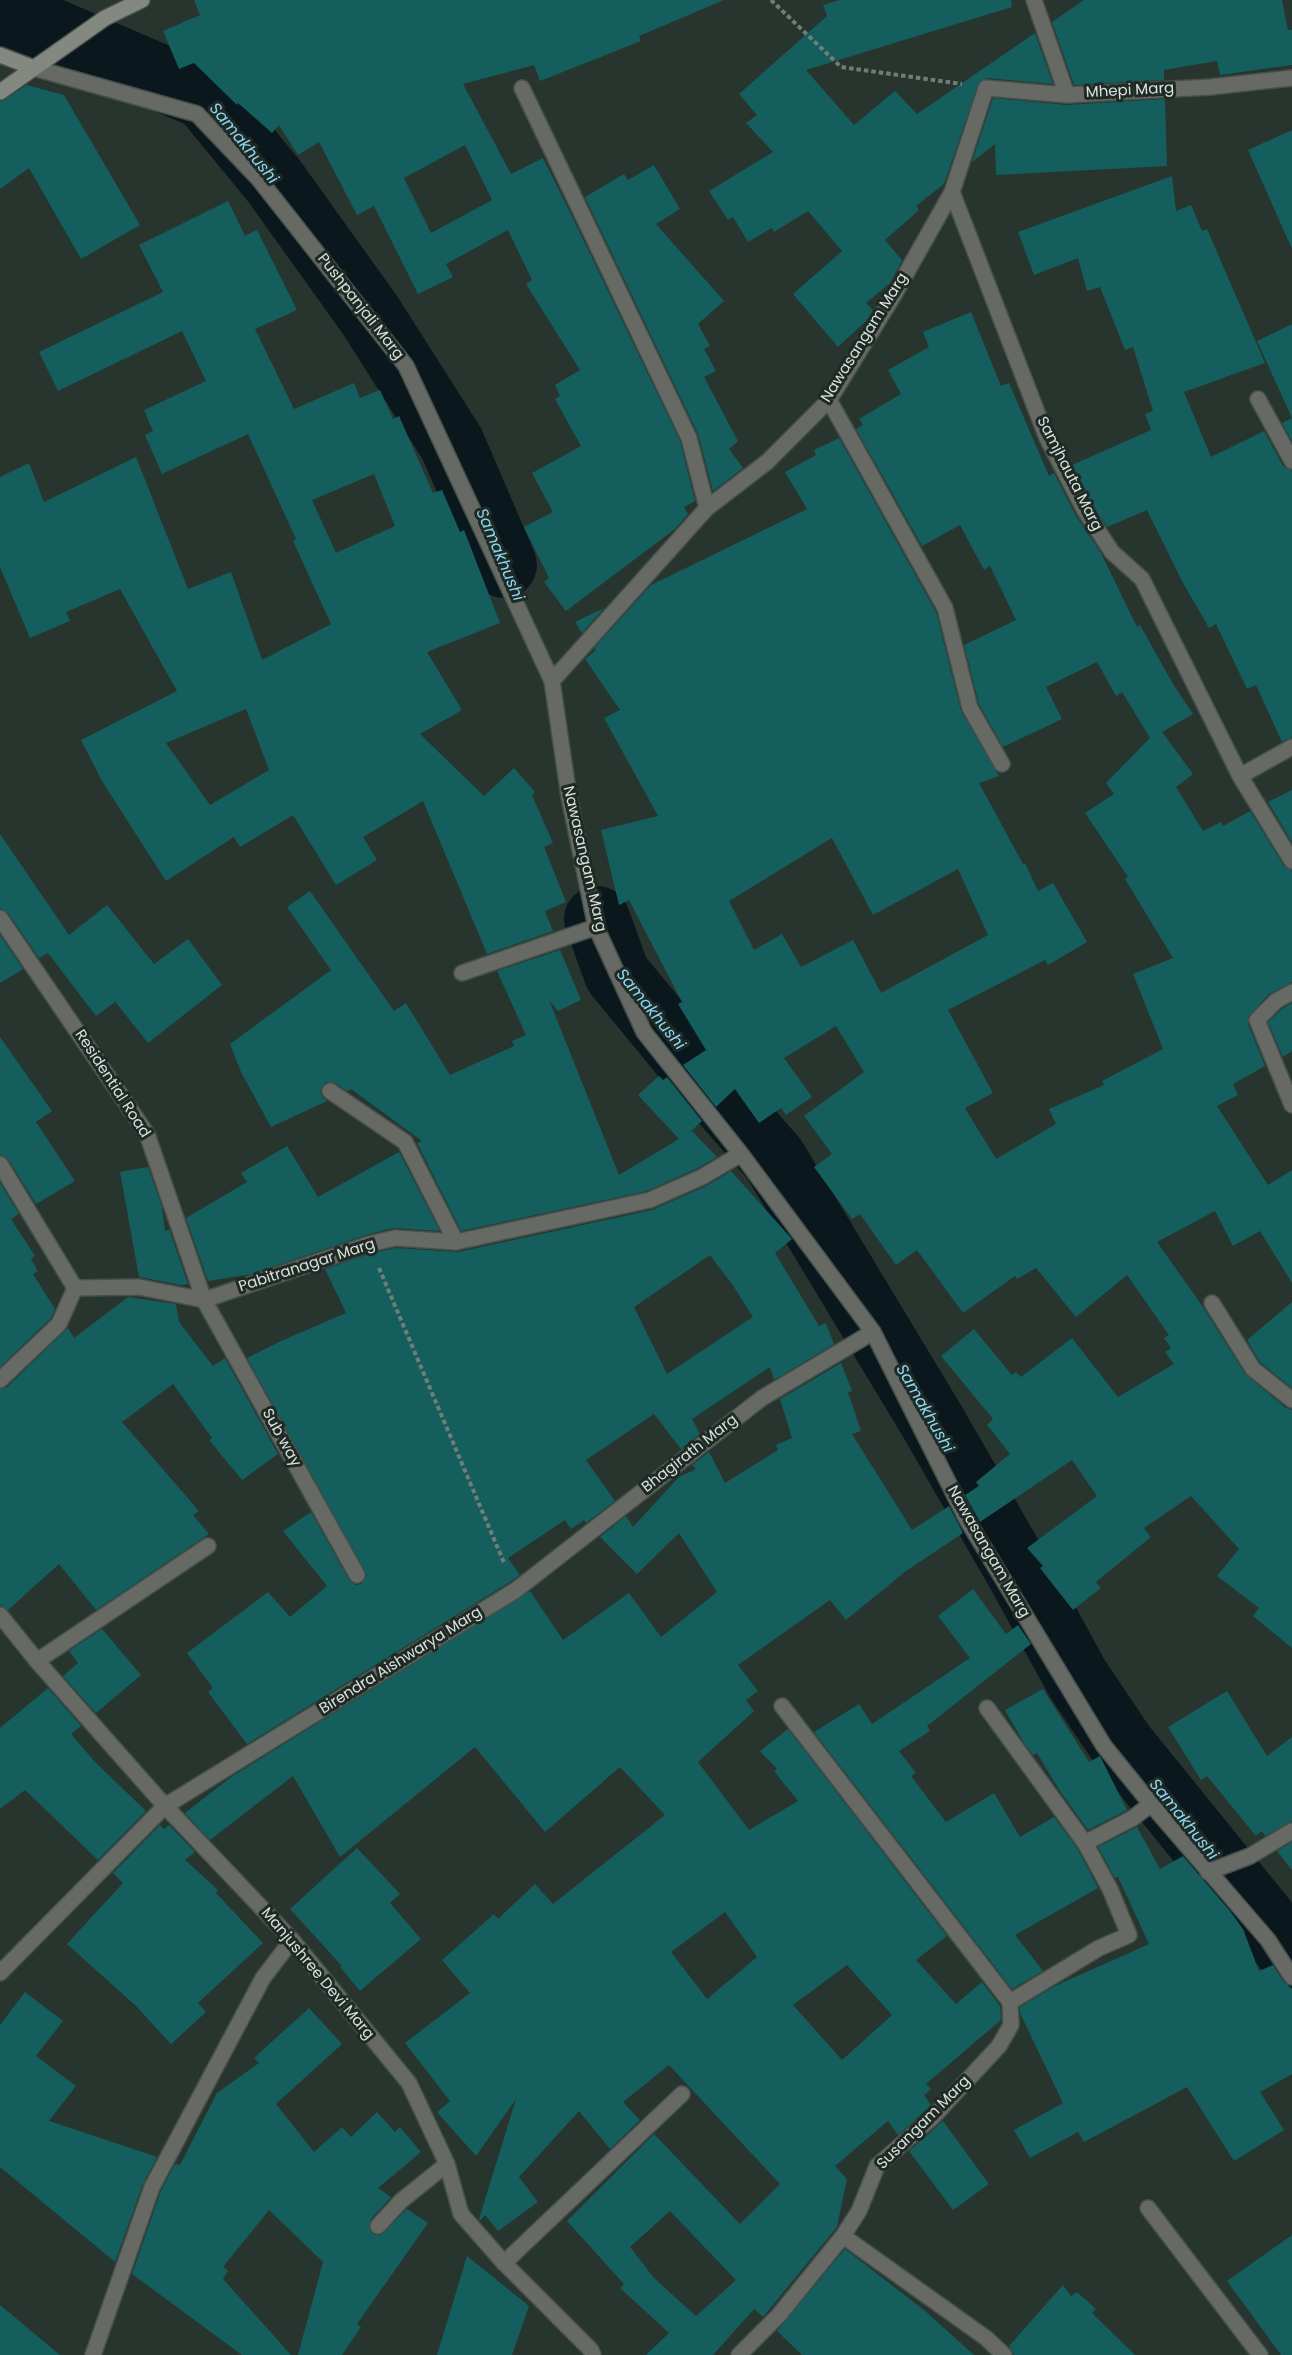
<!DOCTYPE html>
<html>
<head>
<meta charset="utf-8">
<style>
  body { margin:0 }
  canvas { display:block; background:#28342e }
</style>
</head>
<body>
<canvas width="1292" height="2355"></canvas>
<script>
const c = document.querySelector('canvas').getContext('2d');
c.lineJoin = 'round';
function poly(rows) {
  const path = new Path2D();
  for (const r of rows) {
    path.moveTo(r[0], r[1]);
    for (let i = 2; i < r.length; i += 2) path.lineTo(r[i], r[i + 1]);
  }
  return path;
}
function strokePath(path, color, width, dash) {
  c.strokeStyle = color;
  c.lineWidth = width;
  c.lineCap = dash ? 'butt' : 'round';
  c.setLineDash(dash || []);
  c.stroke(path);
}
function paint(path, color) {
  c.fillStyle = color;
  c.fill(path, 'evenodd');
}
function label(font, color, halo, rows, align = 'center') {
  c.font = font + ' Poppins,sans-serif';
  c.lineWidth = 6;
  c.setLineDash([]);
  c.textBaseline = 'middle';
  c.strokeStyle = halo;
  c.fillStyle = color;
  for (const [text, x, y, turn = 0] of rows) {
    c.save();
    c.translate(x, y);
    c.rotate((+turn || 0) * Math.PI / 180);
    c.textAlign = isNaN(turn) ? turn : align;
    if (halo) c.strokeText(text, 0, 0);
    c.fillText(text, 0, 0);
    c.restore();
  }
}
const river = poly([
  [0,17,31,22,205,97,274,181,370,315,452,444,504,565],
  [597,919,617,974,691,1064,774,1159,932,1421,1020,1574,1077,1678,1122,1745,1292,1955]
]);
const building = poly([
  [194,0,724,0,639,36,641,41,540,81,534,65,463,84,511,174,543,158,568,208,680,441,695,501,684,507,688,514,675,529,566,611,544,582,549,578,524,527,553,512,532,473,581,446,555,399,560,396,555,385,580,370,526,284,532,280,508,230,446,264,453,277,418,294,374,206,357,215,319,142,298,155,279,125,272,133,238,103,237,105,194,63,179,69,163,31,200,15],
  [465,145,492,200,431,233,404,178],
  [840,0,1011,0,1012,7,806,70,854,125,895,91,917,114,1035,33,1053,84,987,78,979,82,944,184,916,206,919,210,885,240,902,260,890,283,866,303,873,310,867,320,838,347,793,294,842,251,808,211,774,232,772,228,748,242,733,217,728,220,709,191,773,152,746,123,757,115,739,94,827,16,823,5],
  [1084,0,1282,0,1288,30,1292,30,1292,65,1220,75,1217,61,1164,70,1164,80,1074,85,1052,22],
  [27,85,64,95,140,225,81,259,29,168,0,189,0,102],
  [993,98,1067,105,1165,99,1167,166,996,175,995,144,972,162],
  [1292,130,1292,249,1248,150],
  [654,165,680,209,656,224,724,301,698,324,710,346,704,349,716,371,704,377,738,441,729,449,743,468,713,491,698,434,585,197,624,174,628,180],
  [1172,176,1176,211,1191,205,1202,231,1207,229,1265,363,1184,392,1211,457,1264,431,1283,466,1292,471,1292,737,1282,742,1256,685,1247,689,1216,624,1209,628,1182,581,1147,510,1107,527,1093,506,1072,465,1151,430,1145,414,1153,411,1133,347,1125,350,1100,287,1087,291,1078,258,1034,275,1018,232],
  [228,201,245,236,257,230,297,310,255,329,294,409,354,383,360,398,380,390,393,419,399,416,433,493,442,490,460,532,464,530,500,623,427,652,462,710,420,734,484,796,514,768,535,792,532,795,553,843,544,847,566,902,545,911,553,931,487,954,423,801,363,837,377,860,336,885,293,815,240,847,234,837,166,881,102,781,81,740,177,691,120,589,66,612,70,621,30,638,0,567,0,477,29,463,44,502,136,457,188,589,231,572,262,660,331,624,293,541,296,539,248,434,162,474,145,435,153,431,144,410,206,381,182,331,58,391,39,352,163,292,139,245],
  [374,474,395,526,336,553,312,500],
  [246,709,269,770,210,805,166,743],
  [971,312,1001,386,1009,383,1049,476,1054,473,1076,516,1101,553,1137,627,1140,625,1173,684,1193,714,1162,732,1193,774,1176,787,1203,831,1221,822,1223,826,1250,811,1284,866,1292,871,1292,982,1269,994,1248,1017,1248,1024,1265,1066,1233,1084,1238,1095,1217,1106,1268,1185,1292,1170,1292,1283,1260,1231,1233,1246,1215,1211,1157,1242,1203,1307,1245,1374,1286,1408,1292,1410,1292,1648,1253,1616,1259,1608,1217,1576,1239,1549,1191,1496,1144,1528,1151,1537,1096,1582,1101,1588,1073,1610,1040,1568,1043,1566,1027,1548,1097,1496,1072,1460,980,1522,965,1495,979,1486,976,1482,1010,1454,987,1425,993,1419,941,1356,974,1329,1012,1375,1016,1372,1021,1377,1072,1338,1118,1397,1174,1364,1165,1352,1171,1348,1164,1338,1169,1335,1127,1275,1076,1317,1036,1268,1017,1279,1015,1276,963,1313,917,1250,896,1265,860,1214,852,1219,814,1167,832,1154,804,1116,864,1072,836,1026,784,1058,812,1097,786,1115,781,1108,759,1123,735,1089,716,1107,683,1065,706,1050,678,1004,682,1002,629,900,619,905,601,830,658,816,604,718,620,710,585,659,596,650,594,648,651,585,807,509,785,472,816,455,814,450,839,438,936,612,961,711,999,776,979,783,1023,864,1025,863,1038,891,1053,883,1087,942,1048,965,1045,960,948,1010,993,1093,965,1108,996,1159,1056,1124,1049,1109,1104,1085,1102,1081,1163,1049,1133,974,1173,958,1125,879,1128,877,1085,813,1114,794,1106,783,1150,738,1122,692,1116,696,1097,662,1046,687,1062,719,1003,747,979,704,964,645,1016,620,990,566,984,570,960,525,922,546,856,429,863,425,859,419,901,394,888,370,929,347,923,332],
  [832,838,873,915,958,869,988,935,881,993,853,940,801,967,782,934,754,950,729,901],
  [1292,324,1292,441,1282,423,1292,418,1257,341],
  [604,608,582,633,575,622],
  [1292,790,1292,842,1268,802],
  [0,834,69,935,107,905,154,964,188,939,222,985,148,1043,113,999,115,1002,96,1016,48,953,39,958,8,913,0,908],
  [310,891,394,1011,406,1003,450,1075,514,1046,512,1041,526,1035,497,971,560,950,581,1000,558,1011,549,1000,619,1175,679,1139,638,1095,659,1076,663,1080,667,1077,702,1121,688,1134,692,1131,717,1157,698,1168,647,1191,461,1231,417,1143,422,1141,351,1089,347,1091,335,1083,326,1082,320,1091,322,1096,327,1101,271,1127,241,1072,230,1044,331,970,287,907],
  [0,935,23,969,0,983],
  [1292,1003,1292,1051,1283,1057,1268,1022,1282,1009],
  [0,1037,52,1111,36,1122,75,1181,36,1204,8,1159,0,1154],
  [287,1146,318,1197,399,1152,440,1231,393,1228,366,1235,252,1274,208,1281,186,1218,247,1182,241,1173],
  [148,1167,162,1207,165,1231,169,1229,188,1284,181,1285,139,1277,120,1172],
  [731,1171,792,1239,775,1253,819,1326,826,1323,834,1344,774,1380,770,1367,692,1419,700,1434,681,1449,654,1414,586,1460,615,1501,586,1523,584,1520,571,1529,565,1520,508,1558,520,1575,510,1582,247,1744,208,1692,213,1688,187,1653,268,1592,290,1617,327,1586,283,1531,311,1512,349,1580,356,1585,361,1584,367,1575,247,1358,281,1341,346,1313,325,1269,372,1253,396,1248,458,1252,652,1210,706,1186],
  [710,1255,734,1287,753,1317,667,1374,634,1307],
  [0,1183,19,1214,11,1219,35,1256,31,1259,38,1271,33,1274,55,1309,51,1318,0,1367],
  [128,1297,176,1304,179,1322,213,1366,225,1358,278,1454,242,1480,209,1440,212,1438,173,1384,122,1422,199,1511,193,1515,209,1534,96,1610,59,1564,8,1610,0,1605,0,1389,7,1387,68,1328,74,1338],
  [1292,1302,1292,1388,1260,1362,1247,1340],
  [841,1363,852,1391,848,1392,861,1431,852,1434,912,1530,949,1506,963,1533,906,1571,846,1620,830,1600,738,1665,758,1691,746,1700,754,1711,698,1762,749,1830,798,1801,774,1771,777,1769,760,1751,788,1729,947,1936,916,1960,956,2004,982,1982,1000,2006,1001,2020,926,2084,931,2089,924,2095,931,2105,927,2109,898,2135,888,2121,835,2166,847,2179,837,2227,763,2317,754,2309,713,2355,646,2355,669,2333,620,2288,624,2284,567,2221,654,2134,740,2224,780,2184,669,2065,623,2102,640,2120,610,2149,579,2111,519,2177,538,2202,498,2231,485,2215,480,2221,479,2219,516,2099,476,2156,437,2112,450,2101,405,2043,470,1993,442,1960,494,1914,498,1919,535,1884,553,1904,665,1815,620,1767,545,1832,475,1747,340,1857,293,1776,210,1840,185,1813,231,1777,530,1591,563,1640,629,1593,661,1637,717,1592,679,1533,637,1574,600,1537,626,1516,633,1527,679,1477,696,1469,692,1465,709,1452,725,1483,778,1450,776,1445,792,1438,780,1399],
  [725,1912,757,1957,707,1999,671,1952],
  [847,1965,892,2015,842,2060,793,2005],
  [670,2211,736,2280,696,2316,654,2278,630,2247],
  [973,1589,1006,1634,1018,1625,1031,1644,927,1726,930,1731,899,1751,916,1773,911,1776,946,1822,994,1793,1020,1837,1054,1817,1077,1848,1098,1888,1015,1935,1043,1971,1012,1989,814,1732,859,1704,872,1724,970,1658,938,1616],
  [102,1629,141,1675,96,1713,63,1676,78,1663,69,1651],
  [48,1688,81,1726,71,1734,95,1762,146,1811,98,1860,25,1790,0,1809,0,1728],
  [1043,1689,1089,1762,1100,1756,1127,1810,1088,1830,1060,1791,1037,1753,1033,1755,1024,1743,1005,1710],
  [1227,1691,1267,1756,1292,1737,1292,1821,1265,1836,1262,1831,1256,1836,1207,1776,1201,1780,1168,1727],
  [160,1825,164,1829,169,1825,195,1852,185,1860,218,1890,216,1893,263,1943,198,2003,206,2012,171,2044,136,2006,67,1944,123,1883,113,1873],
  [1137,1827,1160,1869,1183,1856,1230,1911,1243,1929,1259,1971,1273,1965,1284,1982,1292,1989,1292,2074,1260,2092,1284,2130,1234,2161,1187,2087,1084,2142,1078,2132,1030,2158,1014,2130,1063,2103,1020,2013,1020,2007,1055,1986,1149,1944,1118,1877,1115,1878,1098,1847],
  [1292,1842,1292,1870,1277,1851],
  [357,1848,400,1894,390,1903,421,1939,360,1991,340,1967,342,1966,290,1909],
  [25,1992,63,2021,36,2056,76,2086,49,2121,157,2157,143,2184,115,2262,0,2167,0,2025],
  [309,2008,342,2044,276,2104,314,2152,342,2127,351,2137,377,2112,395,2132,400,2127,421,2152,378,2188,391,2197,371,2219,369,2228,375,2235,381,2235,407,2209,428,2223,357,2324,361,2327,342,2355,298,2355,323,2262,269,2210,223,2267,228,2271,223,2279,291,2355,242,2355,132,2274,161,2191,175,2164,180,2165,217,2093,259,2063,254,2058],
  [943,2121,989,2184,953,2210,909,2151],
  [1292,2235,1292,2355,1281,2355,1227,2281],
  [845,2249,924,2310,974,2355,802,2355,777,2331],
  [467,2256,529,2306,512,2355,437,2355],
  [1063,2285,1071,2296,1077,2292,1096,2309,1092,2313,1135,2355,1014,2355,1009,2346],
  [0,2305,60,2355,0,2355]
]);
const path = poly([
  [771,0,841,67,962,84],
  [379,1268,505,1565]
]);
const lane = poly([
  [504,2263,682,2094]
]);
const street = poly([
  [1034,0,1067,95],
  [34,68,197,114,258,178,406,366,552,681,569,797,596,927,644,1032,741,1154,873,1332,966,1518,1104,1746,1151,1804,1268,1940,1292,1977],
  [522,88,689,438,707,508],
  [952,192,1047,438,1085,511,1112,552,1142,579,1240,776,1292,861],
  [1258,399,1292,461],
  [829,400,945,608,970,708,1002,764],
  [552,681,707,508,767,462,829,400,894,295,952,192,986,88,1067,95,1210,87,1292,78],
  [1240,776,1292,747],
  [0,918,147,1134,204,1300,357,1575],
  [462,973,596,927],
  [1292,992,1276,1001,1257,1020,1292,1105],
  [330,1091,405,1142,456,1242],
  [0,1164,75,1288],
  [75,1288,139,1287,204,1300,369,1244,395,1238,456,1242,650,1200,702,1177,741,1154],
  [1212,1303,1253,1369,1292,1400],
  [0,1380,59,1324,75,1288],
  [0,1615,37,1661,165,1806,292,1940,409,2083,447,2164,461,2214,504,2263,591,2350,593,2355],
  [37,1661,208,1546],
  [782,1706,1010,2002],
  [987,1708,1085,1843],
  [1208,1872,1250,1856,1292,1831],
  [0,1973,165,1806,516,1590,762,1398,873,1332],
  [1148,2208,1260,2355],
  [378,2226,401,2201,447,2164],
  [843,2236,986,2338,1004,2355],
  [93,2355,152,2187,263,1978,292,1940],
  [739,2355,779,2315,843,2236,859,2211,877,2166,934,2116,999,2046,1011,2025,1010,2002,1099,1948,1129,1935,1110,1889,1085,1843,1133,1818,1151,1804]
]);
const secondary = poly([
  [0,55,34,68],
  [0,92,105,18,142,0]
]);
const streetNames = [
  ["Mhepi Marg",1130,91,-3],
  ["Pushpanjali Marg",360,307,52],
  ["Nawasangam Marg",865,338,-58],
  ["Samjhauta Marg",1069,474,63],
  ["Nawasangam Marg",584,859,77],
  ["Residential Road",112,1084,57],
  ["Pabitranagar Marg",307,1266,-18],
  ["Sub way",281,1438,61],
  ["Bhagirath Marg",690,1454,-38],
  ["Nawasangam Marg",988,1552,60],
  ["Birendra Aishwarya Marg",401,1661,-32],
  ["Manjushree Devi Marg",317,1974,50],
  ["Susangam Marg",924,2123,-45]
];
const waterNames = [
  ["Samakhushi",243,144,51],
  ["Samakhushi",499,555,67],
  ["Samakhushi",650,1010,51],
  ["Samakhushi",924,1409,60],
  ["Samakhushi",1183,1820,51]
];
strokePath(river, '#0a181e', 66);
paint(building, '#145e5d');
strokePath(lane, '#44504a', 18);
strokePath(street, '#44504a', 18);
strokePath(secondary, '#44504a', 18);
strokePath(path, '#737d78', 4, [4.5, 3]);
strokePath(lane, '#666964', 15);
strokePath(street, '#666964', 15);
strokePath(secondary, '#838881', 15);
label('15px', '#d9e0dd', '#1f2a24', streetNames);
label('italic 16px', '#8ad8f5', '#1f2a24', waterNames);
</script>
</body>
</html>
